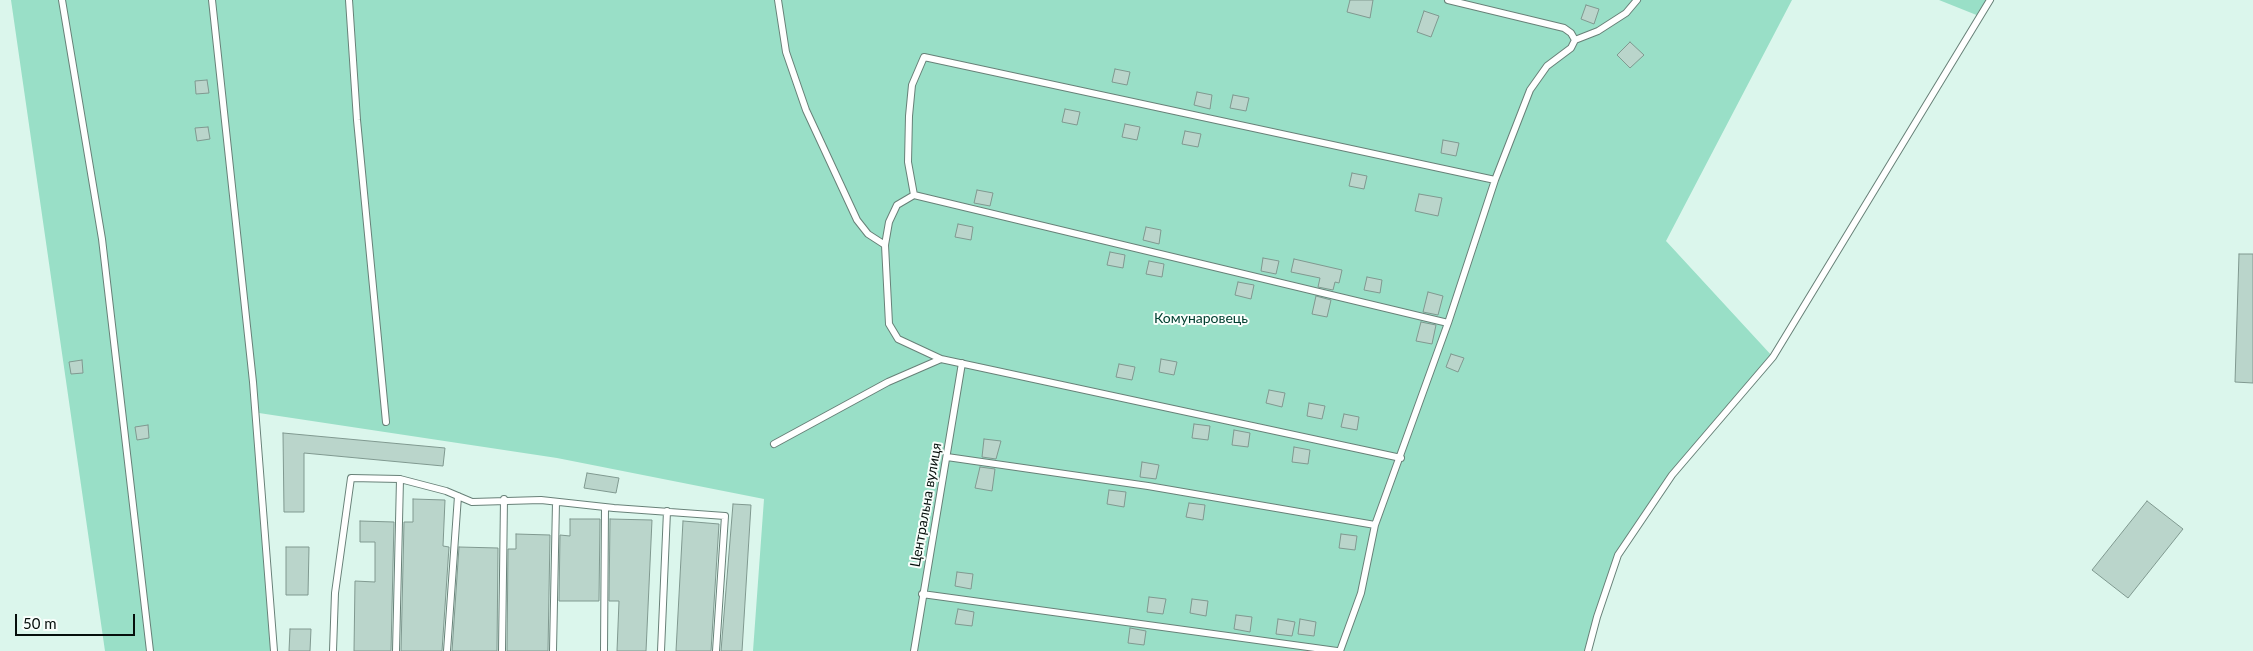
<!DOCTYPE html>
<html>
<head>
<meta charset="utf-8">
<style>
  body { margin:0 }
  #map { position:relative; width:2253px; height:651px; overflow:hidden; background:#dbf6ec; font-family:Lato,sans-serif }
  canvas { display:block }
  .scale { position:absolute; left:15px; top:614px; width:120px; height:22px; box-sizing:border-box; border:2px solid #060f0c; border-top:0; padding-left:6px; font-size:15px; line-height:18px; white-space:nowrap; color:#060f0c; -webkit-text-stroke:4px #f8fefb; paint-order:stroke }
</style>
</head>
<body>
<div id="map">
<canvas width="2253" height="651"></canvas>
<div class="scale">50 m</div>
</div>
<script>
const c = document.querySelector('canvas').getContext('2d');
c.lineJoin = 'round';
function paint(path, color) {
  c.fillStyle = color;
  c.fill(path, 'evenodd');
}
function poly(rows) {
  const path = new Path2D();
  for (const r of rows) {
    path.moveTo(r[0], r[1]);
    for (let i = 2; i < r.length; i += 2) path.lineTo(r[i], r[i + 1]);
  }
  return path;
}
function strokePath(path, color, width, dash) {
  c.strokeStyle = color;
  c.lineWidth = width;
  c.lineCap = dash ? 'butt' : 'round';
  c.setLineDash(dash || []);
  c.stroke(path);
}
function label(font, color, halo, rows, align = 'center') {
  c.font = font + ' Lato,sans-serif';
  c.lineWidth = 4;
  c.setLineDash([]);
  c.textBaseline = 'middle';
  c.strokeStyle = halo;
  c.fillStyle = color;
  for (const [text, x, y, turn = 0] of rows) {
    c.save();
    c.translate(x, y);
    c.rotate((+turn || 0) * Math.PI / 180);
    c.textAlign = isNaN(turn) ? turn : align;
    if (halo) c.strokeText(text, 0, 0);
    c.fillText(text, 0, 0);
    c.restore();
  }
}
const green = poly([
  [11,0,1792,0,1666,241,1773,357,1672,475,1618,555,1588,651,753,651,764,499,557,458,259,413,274,651,105,651],
  [1939,0,1990,0,1979,16]
]);
const building = poly([
  [1350,0,1373,0,1370,18,1347,12,1350,0],
  [1586,5,1599,9,1594,24,1581,19,1586,5],
  [1424,11,1439,16,1431,37,1417,32,1424,11],
  [1630,42,1644,55,1630,68,1617,55,1630,42],
  [1115,69,1130,72,1127,85,1112,82,1115,69],
  [207,80,209,93,196,94,195,81,207,80],
  [1197,92,1212,95,1210,109,1194,105,1197,92],
  [1233,95,1249,98,1246,111,1230,108,1233,95],
  [1065,109,1080,112,1077,125,1062,122,1065,109],
  [1125,124,1140,127,1137,140,1122,137,1125,124],
  [208,127,210,139,197,141,195,128,208,127],
  [1185,131,1201,134,1198,147,1182,144,1185,131],
  [1443,140,1459,143,1456,156,1441,153,1443,140],
  [1352,173,1367,176,1364,189,1349,186,1352,173],
  [977,190,993,193,990,206,974,203,977,190],
  [1419,194,1442,198,1438,216,1415,211,1419,194],
  [958,224,973,227,971,240,955,237,958,224],
  [1146,227,1161,230,1159,244,1143,240,1146,227],
  [1110,252,1125,255,1123,268,1107,265,1110,252],
  [2239,254,2253,254,2253,383,2235,382,2239,254],
  [1263,258,1279,261,1276,274,1261,271,1263,258],
  [1294,259,1342,270,1339,283,1335,282,1333,290,1318,287,1320,278,1291,272,1294,259],
  [1149,261,1164,264,1162,277,1146,274,1149,261],
  [1367,277,1382,280,1380,293,1364,290,1367,277],
  [1238,282,1254,285,1251,299,1235,295,1238,282],
  [1428,292,1443,296,1438,315,1423,312,1428,292],
  [1316,296,1331,300,1327,317,1312,314,1316,296],
  [1421,322,1436,325,1432,344,1416,341,1421,322],
  [1451,354,1464,358,1458,372,1446,367,1451,354],
  [1161,359,1177,362,1174,375,1159,372,1161,359],
  [82,360,83,373,71,374,69,362,82,360],
  [1119,364,1135,367,1132,380,1116,377,1119,364],
  [1269,390,1285,393,1282,407,1266,403,1269,390],
  [1309,403,1325,406,1322,419,1307,416,1309,403],
  [1344,414,1359,417,1357,430,1341,427,1344,414],
  [1194,424,1210,426,1208,440,1192,438,1194,424],
  [148,425,149,438,137,440,135,427,148,425],
  [1234,430,1250,433,1248,447,1232,445,1234,430],
  [283,433,445,448,443,466,304,453,304,512,284,512,283,433],
  [984,439,1001,441,996,459,982,457,984,439],
  [1294,447,1310,450,1308,464,1292,462,1294,447],
  [1142,462,1159,465,1156,479,1140,477,1142,462],
  [980,467,995,469,992,491,975,488,980,467],
  [587,473,619,478,616,493,584,488,587,473],
  [1109,490,1126,492,1124,507,1107,504,1109,490],
  [413,499,445,500,443,546,449,547,442,651,401,651,404,522,413,522,413,499],
  [2147,501,2183,529,2128,598,2092,570,2147,501],
  [1189,503,1205,505,1203,520,1186,517,1189,503],
  [733,504,751,505,742,651,721,651,733,504],
  [570,519,600,519,599,601,559,601,560,535,570,536,570,519],
  [610,519,652,520,646,651,617,651,619,601,609,601,610,519],
  [360,521,394,522,391,651,354,651,355,581,375,582,375,542,360,542,360,521],
  [683,521,719,524,711,651,676,651,683,521],
  [516,534,550,535,548,651,507,651,508,549,516,549,516,534],
  [1341,534,1357,536,1355,550,1339,548,1341,534],
  [286,547,309,547,308,595,286,595,286,547],
  [459,547,498,548,497,651,452,651,459,547],
  [957,572,973,574,971,589,955,586,957,572],
  [1149,597,1166,599,1163,614,1147,612,1149,597],
  [1192,599,1208,601,1206,616,1190,613,1192,599],
  [958,609,974,612,972,626,955,624,958,609],
  [1236,615,1252,617,1250,632,1234,629,1236,615],
  [1278,619,1295,622,1292,636,1276,634,1278,619],
  [1300,619,1316,622,1314,636,1298,634,1300,619],
  [1130,628,1146,631,1144,645,1128,643,1130,628],
  [290,629,311,629,310,651,289,651,290,629]
]);
const lane = poly([
  [62,0,102,239,150,651],
  [212,0,253,382,274,651],
  [349,0,357,120,386,422],
  [778,0,786,52,806,110,857,220,868,234,885,245],
  [1448,0,1564,28,1571,33,1575,40],
  [914,195,1448,323],
  [774,444,888,382,941,359],
  [947,457,1148,486,1375,525],
  [1401,458,941,359,898,339,889,324,885,245,889,222,897,205,914,195,908,162,909,116,912,85,924,57,1495,180],
  [922,594,1337,651],
  [333,651,335,593,351,478,400,479,446,491,472,502,541,500,614,508,725,516,716,651],
  [396,651,400,479],
  [447,651,458,496],
  [502,651,504,499],
  [553,651,556,502],
  [604,651,605,507],
  [661,651,667,511],
  [914,651,962,363],
  [1340,651,1361,593,1375,525,1448,323,1495,180,1530,90,1547,66,1571,48,1575,40,1598,31,1626,13,1637,0],
  [1588,651,1597,617,1618,555,1672,475,1773,357,1990,0]
]);
const parkNames = [
  ["Комунаровець",1201,318]
];
const streetNames = [
  ["Центральна вулиця",926,505,-80]
];
paint(green, '#99dfc7');
paint(building, '#bad5cb');
strokePath(building, '#809990', 1);
strokePath(lane, '#688178', 8);
strokePath(lane, '#fff', 6);
label('14px', '#024031', '#f8fefb', parkNames);
label('14px', '#060f0c', '#f8fefb', streetNames);
</script>
</body>
</html>
